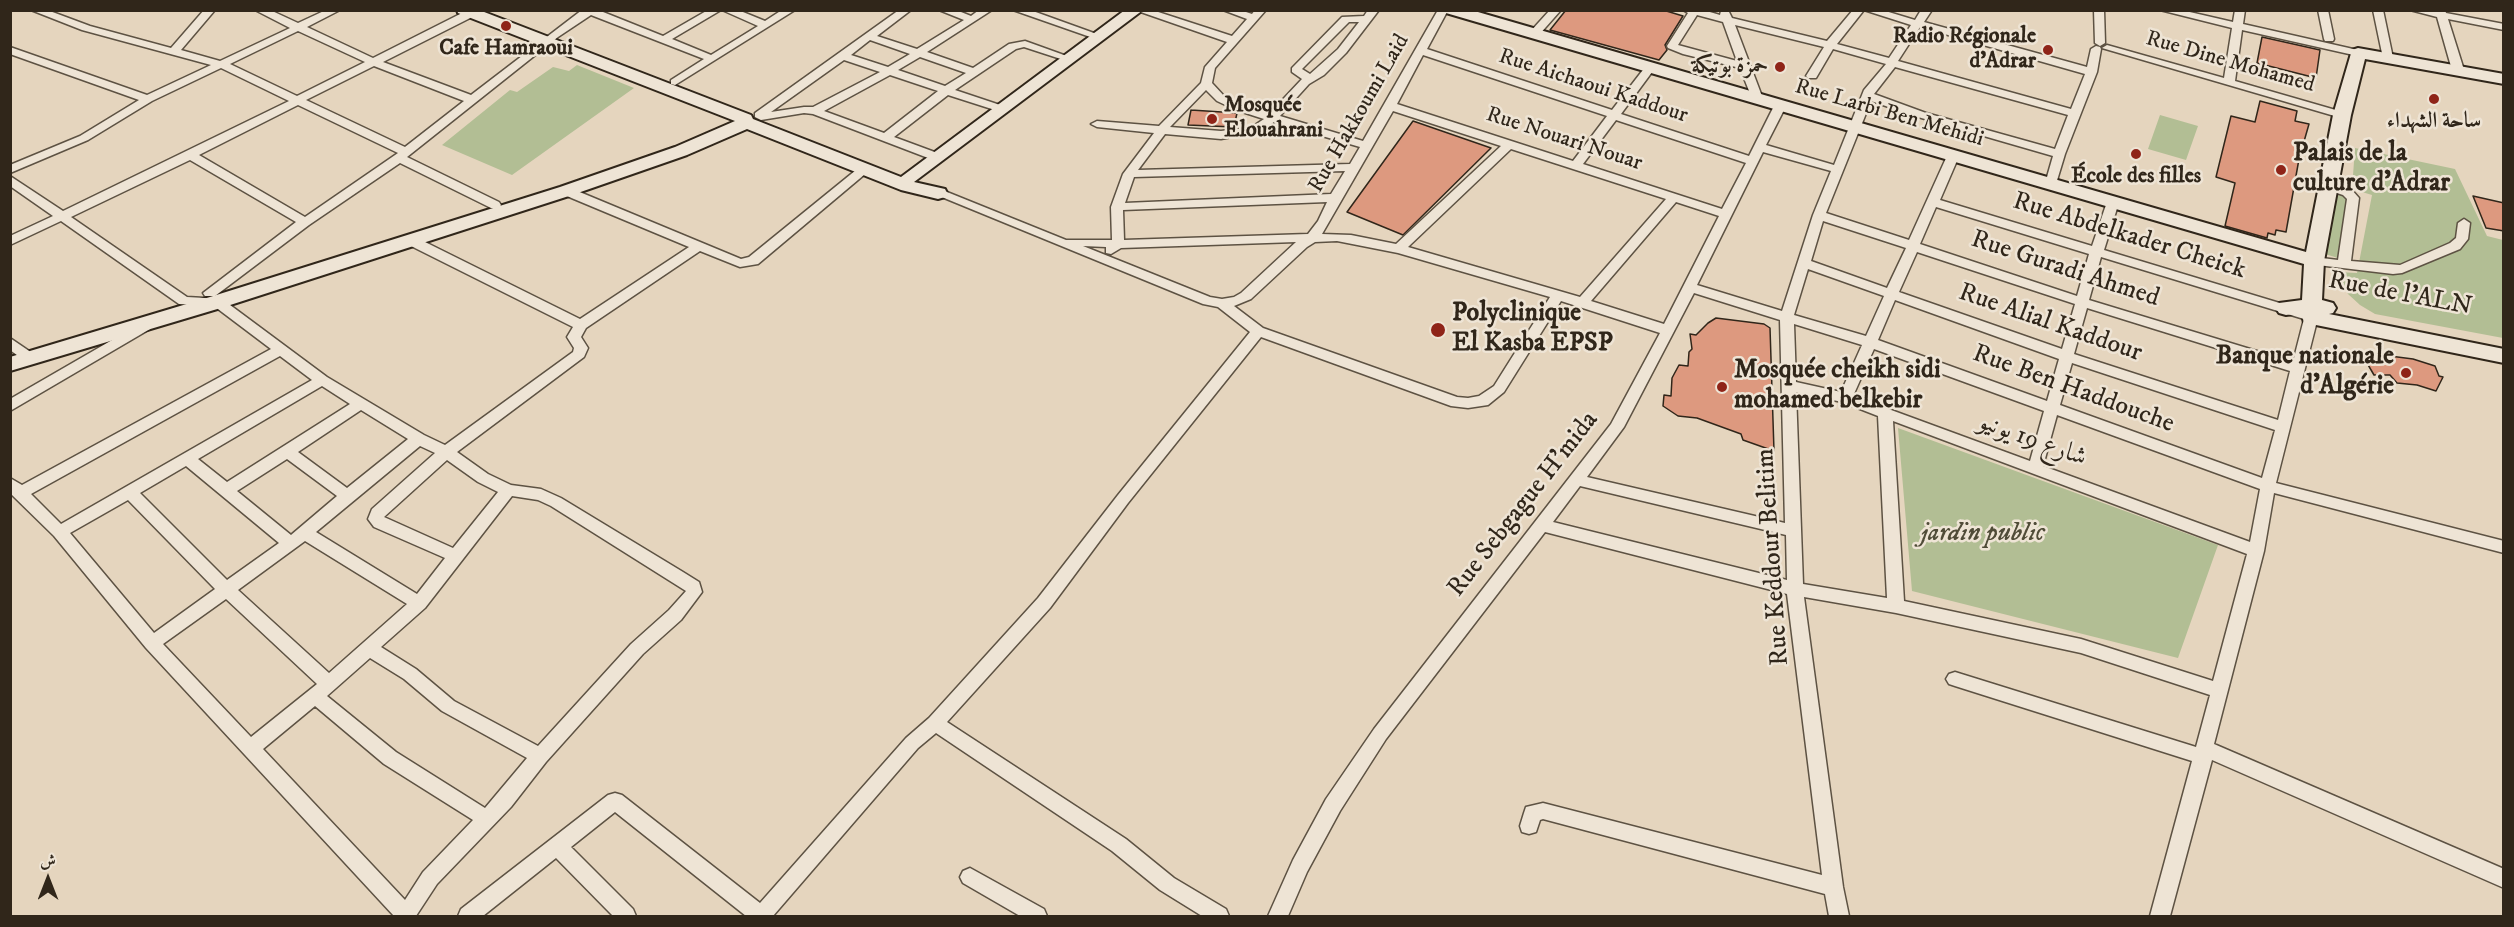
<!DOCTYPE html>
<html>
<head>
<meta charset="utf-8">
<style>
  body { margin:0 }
  #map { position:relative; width:2514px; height:927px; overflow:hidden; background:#e5d5be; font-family:"IM FELL DW Pica",Amiri,serif }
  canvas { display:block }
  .frame { position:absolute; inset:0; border:12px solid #30261a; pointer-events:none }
  .north { position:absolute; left:18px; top:849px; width:60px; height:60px; -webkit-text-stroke:4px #eee4d5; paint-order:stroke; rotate:0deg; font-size:16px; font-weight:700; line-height:24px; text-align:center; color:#30261a }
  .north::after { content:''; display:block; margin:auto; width:21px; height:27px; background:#30261a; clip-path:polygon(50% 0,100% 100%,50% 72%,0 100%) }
</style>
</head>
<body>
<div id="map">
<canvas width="2514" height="927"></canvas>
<div class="frame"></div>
<div class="north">ش</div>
</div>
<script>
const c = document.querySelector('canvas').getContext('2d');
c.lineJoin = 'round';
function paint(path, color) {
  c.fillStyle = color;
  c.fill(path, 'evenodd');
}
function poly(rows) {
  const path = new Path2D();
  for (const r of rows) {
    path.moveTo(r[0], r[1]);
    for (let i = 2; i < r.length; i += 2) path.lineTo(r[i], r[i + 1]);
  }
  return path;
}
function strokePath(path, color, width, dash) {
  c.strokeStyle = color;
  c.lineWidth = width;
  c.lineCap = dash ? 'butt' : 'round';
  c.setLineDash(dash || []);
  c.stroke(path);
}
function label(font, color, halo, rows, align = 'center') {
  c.font = font + ' "IM FELL DW Pica",Amiri,serif';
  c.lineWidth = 5;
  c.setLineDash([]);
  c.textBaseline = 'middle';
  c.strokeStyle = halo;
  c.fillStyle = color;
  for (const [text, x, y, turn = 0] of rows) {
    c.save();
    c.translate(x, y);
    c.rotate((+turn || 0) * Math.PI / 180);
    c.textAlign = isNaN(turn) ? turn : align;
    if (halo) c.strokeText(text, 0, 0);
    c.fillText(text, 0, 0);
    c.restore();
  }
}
const green = poly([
  [577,65,634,88,512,175,442,145,510,90,517,92,553,67,569,71],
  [2160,115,2198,126,2186,160,2148,149],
  [2355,148,2455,169,2487,236,2503,240,2503,338,2375,314,2360,305,2348,294,2337,272,2357,273,2372,195,2352,189],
  [2337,192,2349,196,2338,258,2325,254],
  [1898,428,2218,545,2178,658,1912,591]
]);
const building = poly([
  [1566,10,1663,10,1683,16,1665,45,1667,50,1659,60,1550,30,1566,10],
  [2262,37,2320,50,2316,78,2257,63,2262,37],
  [2260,101,2297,111,2295,121,2309,124,2299,159,2286,232,2276,230,2275,235,2268,233,2267,238,2225,226,2235,183,2216,177,2231,116,2255,122,2260,101],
  [1191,110,1237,113,1234,127,1188,125,1191,110],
  [1413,121,1491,148,1403,235,1347,212,1413,121],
  [2473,196,2504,203,2504,231,2486,228,2473,196],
  [1716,318,1764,324,1770,328,1774,451,1743,440,1741,434,1697,418,1678,416,1663,406,1664,395,1671,396,1672,378,1679,365,1688,366,1689,352,1692,349,1690,334,1696,335,1708,323,1716,318],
  [2382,355,2413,359,2435,366,2439,376,2443,377,2436,391,2417,385,2397,383,2390,375,2374,375,2367,363,2384,363,2382,355]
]);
const street = poly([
  [31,10,47,10,90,26,171,48,204,10,215,10,181,50,220,61,290,28,255,10,270,10,298,23,326,10,340,10,307,27,373,58,466,11,486,10,383,62,471,95,582,10,598,10,663,36,708,10,721,10,672,39,711,55,758,26,722,10,738,10,765,21,782,10,795,10,675,85,671,84,671,80,704,59,591,15,558,37,407,157,499,202,501,205,499,208,491,208,400,163,309,225,215,296,205,296,203,293,296,222,190,160,71,217,187,297,222,299,327,377,424,435,445,445,573,352,574,348,567,337,573,327,407,244,406,241,407,238,417,238,580,319,689,247,562,194,562,188,570,188,741,259,749,257,861,166,865,165,871,169,758,264,740,267,700,251,586,328,581,337,588,348,584,357,457,452,488,474,511,485,541,489,561,498,683,572,699,582,702,592,681,620,643,654,546,762,511,807,437,884,416,916,394,916,146,648,54,536,10,493,10,478,22,485,271,349,214,306,179,304,61,221,10,245,10,236,53,216,10,186,10,176,63,211,289,101,221,68,152,101,88,140,10,173,10,165,80,136,139,100,10,54,10,47,147,95,211,65,82,30,31,10],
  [298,31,365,62,297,96,230,64,298,31],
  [374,66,464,101,405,147,306,100,374,66],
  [298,105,398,153,305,217,199,155,298,105],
  [280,356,312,380,61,524,31,494,280,356],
  [322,386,350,404,227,482,198,459,322,386],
  [361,410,408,439,347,488,298,452,361,410],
  [420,446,435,453,372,509,368,519,374,527,445,558,417,594,316,532,420,446],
  [287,459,337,496,291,535,237,491,287,459],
  [447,460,478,482,498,492,453,548,384,517,447,460],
  [186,466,279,543,227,580,140,493,186,466],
  [512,496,538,500,551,506,686,591,669,610,631,644,538,746,454,701,416,669,381,647,425,608,512,496],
  [128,500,215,589,154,633,70,533,128,500],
  [305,541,407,604,329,673,238,590,305,541],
  [226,599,317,684,251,737,163,644,226,599],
  [370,658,404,679,442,711,527,758,485,808,396,752,327,696,370,658],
  [315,706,384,764,473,820,423,872,405,900,263,749,315,706],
  [899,10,911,10,877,36,917,49,964,20,939,10,956,10,971,16,979,10,992,10,927,52,973,68,1009,44,1025,41,1075,59,1070,62,1024,47,1016,49,955,90,1006,107,1006,111,998,111,948,95,894,137,940,154,940,160,936,161,813,114,804,113,761,120,755,117,755,113,899,10],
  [870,40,910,54,888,67,851,55,870,40],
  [920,57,966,73,945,86,898,70,920,57],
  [844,60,880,72,813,107,804,107,771,112,844,60],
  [890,75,938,91,884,133,824,111,890,75],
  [1013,10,1030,10,1105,37,1100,40,1096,39,1013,10],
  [1135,10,1152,10,1232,36,1247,19,1223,10,1240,10,1252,14,1255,10,1266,10,1215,68,1212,83,1225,97,1244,106,1270,113,1302,79,1292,72,1292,68,1342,17,1364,16,1368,10,1379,10,1346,53,1324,75,1309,84,1280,116,1363,141,1438,10,1448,10,1427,49,1612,110,1646,66,1654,66,1655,68,1621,114,1749,156,1774,106,1780,103,1786,106,1766,145,1834,165,1864,90,1886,64,1833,49,1816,78,1808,78,1806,76,1824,47,1735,25,1763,99,1757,102,1753,101,1740,68,1683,54,1668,48,1667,46,1688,13,1683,10,1703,10,1720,15,1721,11,1728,10,1732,18,1827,41,1853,10,1864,10,1837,44,1889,58,1911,25,1864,10,1882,10,1915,20,1921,10,1932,10,1924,22,2087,67,2091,49,2096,46,2100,47,2101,49,2097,72,2065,154,2055,187,2051,188,2045,184,2053,156,1918,117,1871,101,1826,213,1909,240,1947,156,1953,152,1959,156,1940,200,2092,246,2107,202,2113,198,2117,199,2119,202,2104,250,2316,314,2318,317,2276,483,2504,541,2504,553,2274,493,2264,551,2214,744,2504,869,2504,888,2212,760,2170,916,2150,916,2192,761,1955,686,1949,684,1946,679,1949,674,1955,672,2196,747,2210,695,2081,653,1896,613,1804,597,1843,887,1849,916,1829,916,1825,894,1543,819,1540,820,1536,832,1529,834,1522,832,1520,826,1524,813,1526,807,1543,803,1822,875,1787,594,1545,532,1386,739,1340,811,1307,872,1288,916,1268,916,1293,860,1326,799,1374,729,1611,424,1660,333,1561,301,1504,392,1488,405,1468,408,1451,406,1261,337,1128,503,1050,608,947,722,1126,839,1174,878,1226,909,1229,916,1202,916,1160,890,1112,851,936,733,918,748,773,916,746,916,615,812,571,847,633,909,636,916,613,916,556,858,483,916,458,916,461,909,608,795,615,793,622,795,760,903,906,738,929,718,1038,598,1118,495,1250,332,1218,307,1203,304,932,193,934,190,942,190,1066,240,1112,240,1111,207,1123,174,1154,133,1097,127,1091,124,1097,121,1159,126,1201,83,1205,67,1227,42,1135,10],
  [1697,15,1723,22,1737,61,1678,45,1697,15],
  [1349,22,1359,22,1338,49,1310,74,1302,69,1349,22],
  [1920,27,2085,74,2071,109,1898,61,1920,27],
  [1423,55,1607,116,1573,161,1397,104,1423,55],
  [1895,67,2068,115,2055,149,1926,113,1874,94,1895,67],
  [1206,90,1217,101,1236,110,1264,119,1252,127,1221,131,1170,127,1206,90],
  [1393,111,1501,146,1396,244,1351,235,1322,234,1393,111],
  [1616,120,1746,163,1722,209,1583,164,1616,120],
  [1274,122,1360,147,1350,164,1138,170,1165,134,1221,139,1259,132,1274,122],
  [1511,149,1666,199,1580,297,1408,247,1511,149],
  [1763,152,1831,171,1813,215,1782,311,1697,285,1763,152],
  [1345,171,1331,194,1125,203,1134,177,1345,171],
  [1327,202,1318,221,1308,234,1124,240,1123,210,1327,202],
  [1676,202,1719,216,1664,324,1591,301,1676,202],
  [1936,207,2089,254,2077,296,1920,244,1936,207],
  [1823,221,1906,248,1887,288,1811,261,1823,221],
  [1337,241,1398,253,1550,297,1494,386,1479,396,1468,398,1457,397,1263,328,1234,306,1251,299,1307,247,1315,242,1337,241],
  [1296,242,1241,293,1234,297,1222,299,1210,297,1083,246,1106,247,1106,253,1111,254,1121,248,1296,242],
  [1917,252,2075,304,2062,349,1899,292,1917,252],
  [2101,257,2304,319,2293,362,2089,300,2101,257],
  [1808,269,1884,296,1866,336,1794,315,1808,269],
  [1694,293,1780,320,1785,523,1587,477,1624,427,1694,293],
  [1895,300,2059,359,2047,401,1878,340,1895,300],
  [2087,308,2290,371,2278,420,2074,354,2087,308],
  [1794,324,1862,345,1841,392,1796,382,1794,324],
  [1874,349,2044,411,2030,461,1853,396,1874,349],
  [2072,363,2275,430,2262,478,2060,405,2072,363],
  [1796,392,1842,402,1878,416,1887,598,1803,584,1796,392],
  [2057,415,2260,489,2250,542,2043,466,2057,415],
  [1893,421,2247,554,2213,681,2081,639,1904,601,1893,421],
  [1580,486,1786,535,1787,580,1553,522,1580,486],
  [1550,10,1561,10,1538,36,1530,36,1530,32,1550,10],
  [2094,10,2104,10,2105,43,2100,46,2095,43,2094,10],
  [2160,10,2181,10,2233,22,2235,10,2245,10,2243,24,2362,51,2362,55,2358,56,2242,30,2235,81,2346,113,2348,115,2342,118,2338,117,2102,48,2107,45,2224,78,2232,28,2160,10],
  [2318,10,2328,10,2334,39,2333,41,2325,41,2324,39,2318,10],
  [2373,10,2383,10,2393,58,2392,60,2384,60,2383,58,2373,10],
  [2410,10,2445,10,2446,13,2504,24,2504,30,2448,19,2464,70,2458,73,2452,70,2437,17,2410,10],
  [2329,182,2351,189,2359,198,2351,261,2400,265,2450,243,2456,238,2458,223,2464,219,2470,223,2468,239,2460,249,2402,273,2393,274,2309,264,2308,261,2309,258,2314,257,2338,260,2347,199,2343,195,2325,189,2323,186,2329,182],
  [145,321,152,326,150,329,10,411,10,399,145,321],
  [10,338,35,355,37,358,35,361,25,361,10,350,10,338],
  [970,868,1044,909,1047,916,1020,916,963,883,960,877,963,871,970,868]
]);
const secondary = poly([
  [457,10,479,10,751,115,753,119,901,177,1125,10,1143,10,914,182,945,189,947,193,945,197,938,199,901,190,747,129,687,155,572,195,224,307,10,371,10,357,210,297,560,187,675,147,735,121,458,13,457,10],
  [1445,10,1471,10,2306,252,2333,115,2352,50,2358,48,2504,74,2504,84,2365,59,2351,115,2324,261,2322,300,2333,303,2336,308,2333,313,2329,314,2504,349,2504,363,2311,324,2304,322,2301,313,2286,315,2279,313,2276,308,2279,303,2302,300,2304,264,1446,13,1445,10]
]);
const markers = [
  [506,26,6,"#8f2418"],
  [2048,50,6,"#8f2418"],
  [1780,67,6,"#8f2418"],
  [2434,99,6,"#8f2418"],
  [1212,119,6,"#8f2418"],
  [2136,154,6,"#8f2418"],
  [2281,170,6,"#8f2418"],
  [1438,330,8,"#8f2418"],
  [2406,373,6,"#8f2418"],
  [1722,387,6,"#8f2418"]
];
const farPoinames = [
  ["Radio Régionale",2036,37,"right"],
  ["d'Adrar",2036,62,"right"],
  ["Cafe Hamraoui",506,49],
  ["حمزة بوتيكة",1768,67,"right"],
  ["Mosquée",1224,106,"left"],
  ["Elouahrani",1224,131,"left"],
  ["ساحة الشهداء",2434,122],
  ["École des filles",2136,177]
];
const farStreetnames = [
  ["Rue Dine Mohamed",2230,63,16],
  ["Rue Aichaoui Kaddour",1593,87,18],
  ["Rue Hakkoumi Laid",1360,114,-60],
  ["Rue Larbi Ben Mehidi",1889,114,16],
  ["Rue Nouari Nouar",1564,140,18]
];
const poiNames = [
  ["Palais de la",2293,155],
  ["culture d'Adrar",2293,185],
  ["Polyclinique",1452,315],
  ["El Kasba EPSP",1452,345],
  ["Banque nationale",2394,358,"right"],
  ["d'Algérie",2394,388,"right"],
  ["Mosquée cheikh sidi",1734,372],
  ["mohamed belkebir",1734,402]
];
const streetNames = [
  ["Rue Abdelkader Cheick",2129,237,17],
  ["Rue Guradi Ahmed",2065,270,18],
  ["Rue de l'ALN",2400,295,11],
  ["Rue Alial Kaddour",2050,324,19],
  ["Rue Ben Haddouche",2073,390,20],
  ["شارع 19 يونيو",2032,441,20],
  ["Rue Sebgague H'mida",1524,505,-52],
  ["Rue Keddour Belitim",1774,557,-94]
];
const parkNames = [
  ["jardin public",1983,535]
];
paint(green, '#b2be94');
paint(building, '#dd997f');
strokePath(building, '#30261a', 1.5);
strokePath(street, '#5d5243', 3);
strokePath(secondary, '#30261a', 4);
paint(street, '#eee4d5');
paint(secondary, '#eee4d5');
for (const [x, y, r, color] of markers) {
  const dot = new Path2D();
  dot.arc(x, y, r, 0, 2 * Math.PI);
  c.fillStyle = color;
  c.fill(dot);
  strokePath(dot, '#eee4d5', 2);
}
label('bold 22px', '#30261a', '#eee4d5', farPoinames);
label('22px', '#30261a', '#eee4d5', farStreetnames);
label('bold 26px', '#30261a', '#eee4d5', poiNames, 'left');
label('26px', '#30261a', '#eee4d5', streetNames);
label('italic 26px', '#504c38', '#eee4d5', parkNames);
</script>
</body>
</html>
